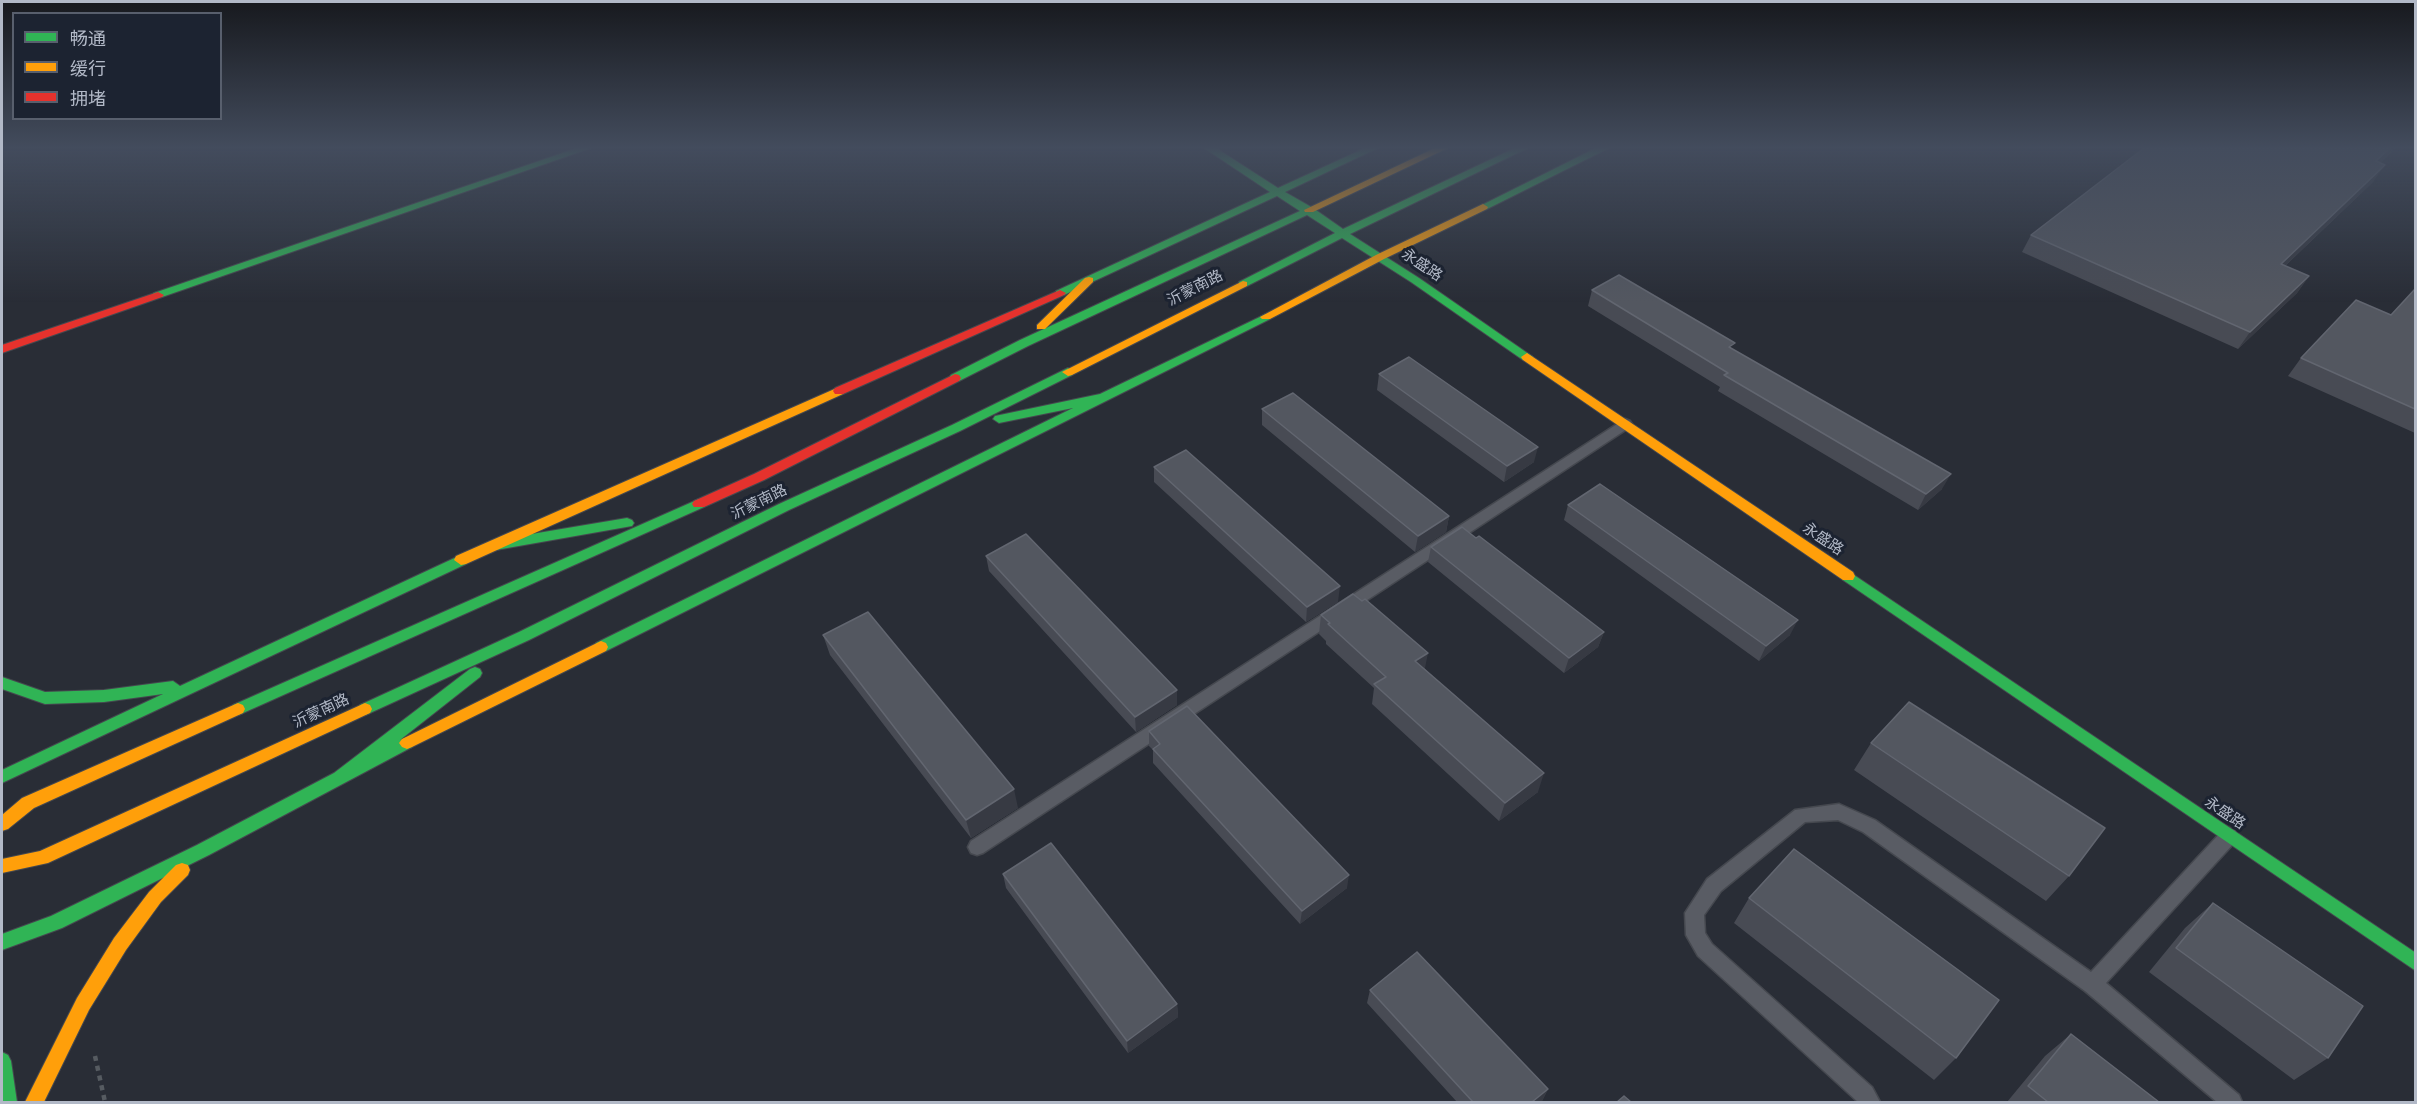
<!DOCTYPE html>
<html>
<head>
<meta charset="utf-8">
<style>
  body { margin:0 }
  #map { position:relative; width:2417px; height:1104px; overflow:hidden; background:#292d36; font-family:Mulish,"Noto Sans SC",sans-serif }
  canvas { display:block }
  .frame { position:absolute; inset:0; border:3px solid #b2b9c7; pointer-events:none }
  .legend { position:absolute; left:12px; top:12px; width:210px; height:108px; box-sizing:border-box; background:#1c2331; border:2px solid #585f6d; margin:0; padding:8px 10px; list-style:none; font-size:18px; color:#b2b9c7 }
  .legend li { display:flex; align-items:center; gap:12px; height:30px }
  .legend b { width:30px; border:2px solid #585f6d }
</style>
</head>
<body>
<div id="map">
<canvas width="2417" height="1104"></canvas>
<div class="frame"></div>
<ul class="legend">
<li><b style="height:8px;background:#30b455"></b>畅通</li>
<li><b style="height:8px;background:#ff9f0a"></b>缓行</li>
<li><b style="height:8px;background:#e5322d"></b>拥堵</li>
</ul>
</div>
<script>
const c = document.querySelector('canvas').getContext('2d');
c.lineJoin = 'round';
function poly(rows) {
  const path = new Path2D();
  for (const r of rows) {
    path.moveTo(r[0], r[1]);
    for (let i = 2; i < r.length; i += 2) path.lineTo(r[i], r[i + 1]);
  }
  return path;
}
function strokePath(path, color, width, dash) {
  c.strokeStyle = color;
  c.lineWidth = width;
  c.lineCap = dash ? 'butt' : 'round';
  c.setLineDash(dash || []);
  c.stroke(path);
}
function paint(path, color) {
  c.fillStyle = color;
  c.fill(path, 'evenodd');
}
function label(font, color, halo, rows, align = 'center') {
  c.font = font + ' Mulish,"Noto Sans SC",sans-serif';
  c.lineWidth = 6;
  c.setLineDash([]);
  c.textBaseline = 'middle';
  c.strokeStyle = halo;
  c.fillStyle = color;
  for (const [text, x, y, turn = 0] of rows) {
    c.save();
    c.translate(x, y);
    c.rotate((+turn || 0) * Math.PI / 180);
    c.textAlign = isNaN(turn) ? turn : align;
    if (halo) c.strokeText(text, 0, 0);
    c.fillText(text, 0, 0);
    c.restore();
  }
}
const path = poly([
  [95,1056,105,1102]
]);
const lane = poly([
  [1625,419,1630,421,1632,424,1630,427,983,853,977,855,971,853,968,847,971,841,1625,419],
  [1839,804,1875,820,2091,972,2223,830,2229,828,2235,830,2238,836,2235,842,2106,983,2239,1095,2242,1102,2217,1102,2085,991,1863,832,1838,820,1805,822,1721,891,1704,915,1705,933,1712,944,1872,1087,1880,1102,1858,1102,1698,956,1686,935,1685,913,1707,879,1795,810,1839,804]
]);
const fast = poly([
  [577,148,591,148,162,297,154,297,152,295,154,293,577,148],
  [1204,148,1216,148,1278,188,1365,148,1378,148,1285,192,1313,208,1343,229,1515,148,1528,148,1350,234,1419,278,1533,357,1531,360,1523,360,1411,282,1342,238,1247,286,1239,286,1239,282,1335,233,1307,215,1028,346,959,381,951,381,949,378,951,375,1020,340,1300,211,1277,196,1064,295,1056,295,1056,291,1270,192,1204,148],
  [1596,148,1609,148,1487,209,1479,209,1478,207,1596,148],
  [1266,314,1270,315,1270,319,606,651,596,651,594,647,596,643,1073,408,999,423,993,419,995,416,1100,394,1266,314],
  [1068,368,1074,372,1072,375,960,431,789,510,529,640,370,713,365,715,360,713,358,709,360,705,519,632,779,504,952,425,1068,368],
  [699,499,706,504,704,507,243,713,238,715,233,713,231,709,233,705,699,499],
  [627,518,632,520,634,523,632,526,496,550,489,545,496,540,627,518],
  [461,555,468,560,466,564,2,783,2,770,163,694,104,702,45,704,2,689,2,677,45,692,104,690,173,681,180,686,461,555],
  [1848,571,2416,953,2416,971,1843,580,1841,576,1843,572,1848,571],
  [475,667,480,669,482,673,480,677,400,740,407,737,412,739,415,743,412,747,209,855,62,928,2,950,2,934,51,916,197,845,334,773,470,669,475,667],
  [2,1052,8,1055,11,1061,17,1102,2,1102,2,1052]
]);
const slow = poly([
  [1435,148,1448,148,1313,212,1305,212,1304,210,1435,148],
  [1483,204,1488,207,1487,209,1384,259,1270,319,1262,319,1260,317,1376,255,1483,204],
  [1089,277,1093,278,1093,282,1045,329,1037,329,1037,325,1085,278,1089,277],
  [1243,281,1247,282,1247,286,1072,375,1068,376,1062,372,1243,281],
  [1527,353,1853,572,1855,576,1853,580,1843,580,1523,360,1521,357,1527,353],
  [839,387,843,388,845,391,843,394,466,564,461,565,454,560,456,556,839,387],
  [601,641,606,643,608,647,606,651,412,747,407,749,402,747,399,743,402,739,601,641],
  [238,703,243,705,245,709,243,713,34,808,8,829,2,831,2,815,22,798,238,703],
  [365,703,370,705,372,709,370,713,48,863,2,873,2,859,40,851,365,703],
  [182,863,188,865,190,870,188,875,161,902,126,950,89,1010,44,1102,25,1102,77,998,114,938,149,892,176,865,182,863]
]);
const jam = poly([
  [1060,290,1066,293,1064,295,843,394,835,394,833,391,835,388,1060,290],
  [158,292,164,295,162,297,2,353,2,345,158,292],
  [955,374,959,375,961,378,959,381,764,480,704,507,694,507,692,504,694,501,754,474,955,374]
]);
const wall = poly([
  [2393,151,2380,163,2373,182,2285,266,2309,276,2297,293,2238,349,2022,252,2031,235],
  [2415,289,2415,433,2288,376,2301,358,2391,315],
  [1592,290,1733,349,1942,489,1918,510,1718,391,1720,387,1588,306],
  [1379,374,1534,462,1504,482,1377,390],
  [1262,409,1449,516,1446,532,1415,552,1262,425],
  [1154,467,1338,602,1306,622,1154,482],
  [1568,505,1790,635,1759,661,1564,520],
  [1476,538,1604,632,1598,647,1564,673,1428,562,1431,547],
  [986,556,1177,690,1177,705,1136,732,989,571],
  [1321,615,1425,669,1538,792,1499,821,1372,704,1374,688,1326,644,1326,641,1319,634],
  [823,635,1018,808,971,838,830,655],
  [1149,731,1347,888,1300,924,1153,763,1153,750,1149,746],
  [1871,743,2069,876,2046,901,1854,770],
  [1003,874,1177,1004,1178,1017,1128,1053,1006,888],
  [1749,898,1956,1058,1934,1080,1734,923],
  [2213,903,2328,1058,2294,1080,2149,972,2185,928],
  [1370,990,1548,1089,1542,1101,1540,1102,1457,1102,1367,1003],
  [2071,1034,2159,1102,2007,1102,2045,1056]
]);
const shadedWall = poly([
  [2390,148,2395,148,2364,178,2376,161],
  [2385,165,2373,182,2269,281,2281,264],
  [2309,276,2297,293,2238,349,2250,332],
  [1538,447,1534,462,1504,482,1507,466],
  [1951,474,1942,489,1918,510,1926,494],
  [1449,516,1446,532,1415,552,1418,536],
  [1340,586,1338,602,1306,622,1307,607],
  [1798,620,1790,635,1759,661,1766,646],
  [1604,632,1598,647,1564,673,1569,658],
  [1428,653,1424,673,1415,661],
  [1177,690,1177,705,1136,732,1135,717],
  [1544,773,1538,792,1499,821,1505,803],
  [1014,789,1018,808,971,838,966,820],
  [1349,875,1347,888,1300,924,1302,911],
  [1177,1004,1178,1017,1128,1053,1127,1041],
  [1548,1089,1542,1101,1540,1102,1532,1102]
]);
const building = poly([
  [2144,148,2390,148,2376,161,2385,165,2281,264,2309,276,2250,332,2031,235,2144,148],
  [1619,275,1735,343,1729,347,1951,474,1926,494,1724,375,1728,373,1592,290,1619,275],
  [2415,289,2415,409,2301,358,2356,300,2391,315,2415,289],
  [1409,357,1538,447,1507,466,1379,374,1409,357],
  [1293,393,1449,516,1418,536,1262,409,1293,393],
  [1186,450,1340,586,1307,607,1154,467,1186,450],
  [1600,484,1798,620,1766,646,1568,505,1600,484],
  [1462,527,1476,538,1479,536,1604,632,1569,658,1431,547,1462,527],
  [1026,534,1177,690,1135,717,986,556,1026,534],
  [1353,594,1362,601,1365,599,1428,653,1415,661,1544,773,1505,803,1374,684,1386,677,1328,624,1330,623,1321,615,1353,594],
  [868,612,1014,789,966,820,823,635,868,612],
  [1909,702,2105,828,2069,876,1871,743,1909,702],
  [1187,706,1349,875,1302,911,1153,749,1160,744,1149,731,1187,706],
  [1051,843,1177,1004,1127,1041,1003,874,1051,843],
  [1794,849,1999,1000,1956,1058,1749,898,1794,849],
  [2213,903,2363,1006,2328,1058,2176,948,2213,903],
  [1417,952,1548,1089,1532,1102,1473,1102,1370,990,1417,952],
  [2071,1034,2159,1102,2048,1102,2028,1086,2071,1034],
  [1624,1096,1631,1102,1617,1102,1624,1096]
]);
const streetNames = [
  ["永盛路",1422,265,34],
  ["沂蒙南路",1195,288,-27],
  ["沂蒙南路",759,502,-26],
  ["永盛路",1823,539,34],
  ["沂蒙南路",321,711,-25],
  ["永盛路",2225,813,34]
];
strokePath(lane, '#45484f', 3);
strokePath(fast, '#45484f', 2);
strokePath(slow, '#45484f', 2);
strokePath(jam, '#45484f', 2);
strokePath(path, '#565b61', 4.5, [5, 5]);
paint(lane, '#595c64');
paint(fast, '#30b455');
paint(slow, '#ff9f0a');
paint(jam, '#e5322d');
paint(wall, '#484b54');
paint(shadedWall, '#373a43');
paint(building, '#535760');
strokePath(building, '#626670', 1.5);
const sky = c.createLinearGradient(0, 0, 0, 302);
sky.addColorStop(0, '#17191e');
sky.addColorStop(0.49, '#434c5d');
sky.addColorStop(1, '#434c5d00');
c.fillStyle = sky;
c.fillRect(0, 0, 2417, 302);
label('15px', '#b2b9c7', '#1c2331', streetNames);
</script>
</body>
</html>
